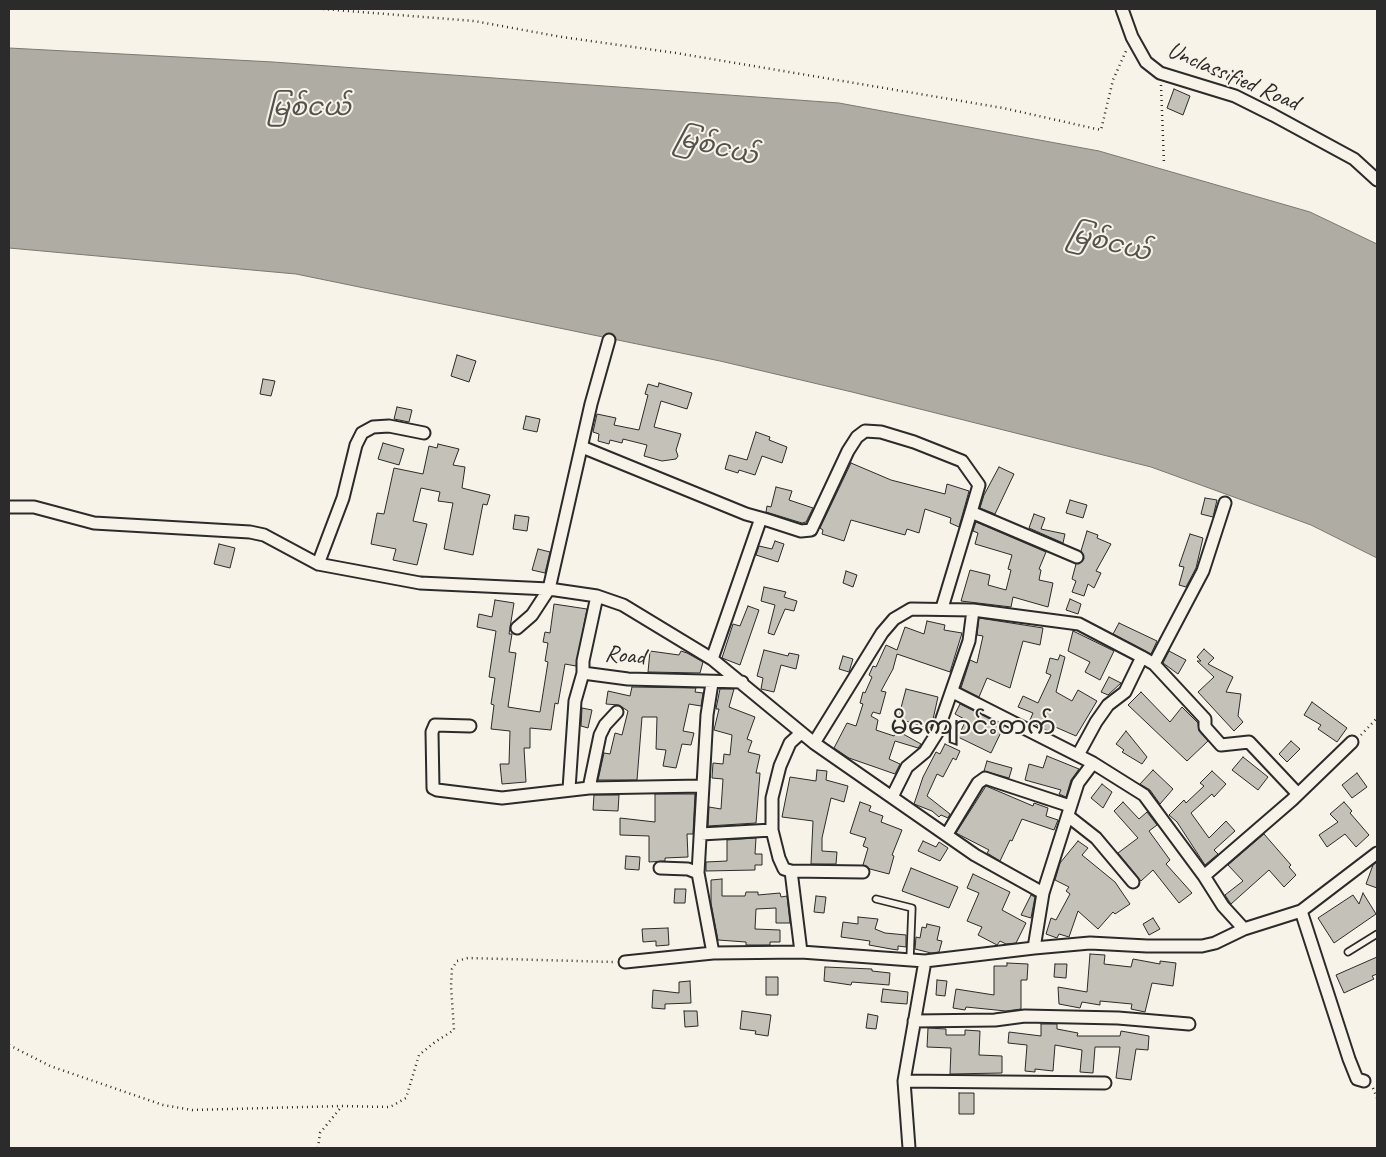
<!DOCTYPE html>
<html>
<head>
<meta charset="utf-8">
<style>
  body { margin:0 }
  #map { position:relative; width:1386px; height:1157px; overflow:hidden; background:#f7f3e8; font-family:Caveat,sans-serif }
  canvas { display:block }
  .frame { position:absolute; inset:0; border:10px solid #2b2b2b; pointer-events:none }
</style>
</head>
<body>
<div id="map">
<canvas width="1386" height="1157"></canvas>
<div class="frame"></div>
</div>
<script>
const c = document.querySelector('canvas').getContext('2d');
c.lineJoin = 'round';
function paint(path, color) {
  c.fillStyle = color;
  c.fill(path, 'evenodd');
}
function poly(rows) {
  const path = new Path2D();
  for (const r of rows) {
    path.moveTo(r[0], r[1]);
    for (let i = 2; i < r.length; i += 2) path.lineTo(r[i], r[i + 1]);
  }
  return path;
}
function strokePath(path, color, width, dash) {
  c.strokeStyle = color;
  c.lineWidth = width;
  c.lineCap = dash ? 'butt' : 'round';
  c.setLineDash(dash || []);
  c.stroke(path);
}
function label(font, color, halo, rows, align = 'center') {
  c.font = font + ' Caveat,"Noto Sans Myanmar",sans-serif';
  c.lineWidth = 4;
  c.setLineDash([]);
  c.textBaseline = 'middle';
  c.strokeStyle = halo;
  c.fillStyle = color;
  for (const [text, x, y, turn = 0] of rows) {
    c.save();
    c.translate(x, y);
    c.rotate((+turn || 0) * Math.PI / 180);
    c.textAlign = isNaN(turn) ? turn : align;
    if (halo) c.strokeText(text, 0, 0);
    c.fillText(text, 0, 0);
    c.restore();
  }
}
const water = poly([
  [9,48,273,62,839,103,1099,151,1310,212,1377,244,1377,558,1311,525,1151,467,852,392,720,361,296,274,9,248,9,48]
]);
const building = poly([
  [1174,89,1190,96,1183,115,1167,108,1174,89],
  [457,355,476,361,469,382,451,376,457,355],
  [263,379,275,381,271,396,260,394,263,379],
  [659,383,692,393,687,409,661,401,654,427,681,434,676,450,678,456,676,459,662,461,644,456,647,445,623,439,622,443,610,440,609,444,598,441,599,434,593,432,597,414,616,418,614,425,639,430,648,395,645,394,648,384,658,387,659,383],
  [397,407,412,410,409,422,394,419,397,407],
  [526,416,540,419,537,432,523,429,526,416],
  [756,432,770,437,769,440,787,447,782,463,762,456,755,475,739,470,738,473,725,469,729,455,747,460,756,432],
  [383,443,404,449,399,465,378,459,383,443],
  [438,444,459,449,453,465,465,467,462,488,490,495,487,505,483,504,473,555,444,549,453,503,438,501,440,492,421,488,413,521,427,524,417,565,393,560,396,549,371,544,377,513,384,514,394,468,423,474,429,446,437,448,438,444],
  [851,463,891,480,945,494,947,484,969,491,959,527,950,523,951,518,925,509,919,533,907,529,905,535,851,520,844,541,822,534,823,530,820,528,851,463],
  [999,467,1014,474,995,514,980,508,984,495,999,467],
  [776,487,792,491,789,500,813,508,806,522,802,523,766,512,767,506,771,507,776,487],
  [1205,498,1217,500,1213,517,1201,514,1205,498],
  [1070,500,1087,505,1083,518,1066,513,1070,500],
  [1034,514,1045,518,1041,529,1065,534,1063,543,1029,528,1034,514],
  [515,515,529,517,527,531,513,529,515,515],
  [976,522,1046,552,1039,569,1041,570,1039,580,1053,583,1048,607,1013,597,1011,607,961,601,970,570,990,575,988,585,1006,590,1011,570,1008,569,1012,555,975,544,978,533,973,531,976,522],
  [1087,531,1098,535,1097,538,1111,544,1096,571,1101,573,1094,588,1088,584,1084,596,1072,592,1076,581,1072,579,1076,564,1084,559,1081,551,1087,531],
  [1190,534,1203,538,1196,568,1186,587,1179,585,1184,567,1179,566,1190,534],
  [775,541,784,544,778,562,756,555,759,546,772,549,775,541],
  [219,544,235,548,230,568,214,564,219,544],
  [538,549,550,552,545,573,532,570,538,549],
  [846,571,857,575,853,587,843,583,846,571],
  [764,587,786,592,784,597,797,601,794,611,785,609,774,635,768,633,775,605,761,601,764,587],
  [1070,599,1081,604,1078,614,1066,610,1070,599],
  [495,600,514,603,509,634,512,634,509,652,516,653,508,707,540,712,548,662,545,661,548,643,543,642,545,632,550,633,554,604,587,609,576,666,565,664,558,704,555,703,551,730,530,728,530,748,524,748,526,782,502,784,500,764,509,764,510,731,491,729,494,705,491,704,495,678,489,677,496,631,477,627,479,614,492,617,495,600],
  [748,606,759,610,740,665,722,658,733,624,740,626,748,606],
  [979,618,1043,628,1040,645,1023,641,1010,688,987,678,979,697,961,688,970,660,977,663,983,636,977,635,979,618],
  [927,621,945,625,944,630,962,633,950,672,897,654,893,669,881,691,886,692,880,714,873,712,871,716,878,720,876,730,894,736,896,730,921,744,918,748,895,741,889,759,900,764,895,774,849,758,834,748,847,723,856,726,863,704,860,703,863,692,865,693,872,677,869,675,873,666,876,667,886,645,897,650,905,627,924,634,927,621],
  [1119,623,1157,641,1151,654,1113,634,1119,623],
  [1073,631,1114,651,1100,680,1085,672,1090,662,1068,651,1073,631],
  [1204,649,1214,658,1208,664,1233,677,1226,692,1241,694,1238,716,1243,722,1234,731,1198,692,1214,677,1197,661,1201,661,1197,657,1204,649],
  [764,650,788,656,789,653,799,655,796,669,781,665,774,692,761,689,763,678,757,676,764,650],
  [650,651,679,655,681,651,687,653,703,662,700,673,648,672,650,651],
  [1169,651,1186,660,1178,674,1163,663,1169,651],
  [1060,655,1065,657,1056,692,1072,701,1078,690,1097,701,1076,736,1053,726,1050,732,1040,727,1030,720,1033,713,1018,707,1023,696,1038,703,1051,675,1046,673,1050,658,1058,660,1060,655],
  [843,656,853,659,849,672,839,669,843,656],
  [1109,677,1121,683,1108,695,1101,692,1109,677],
  [632,687,696,688,695,692,703,693,701,706,689,704,683,731,694,733,691,745,682,744,676,768,663,766,666,750,656,749,657,717,642,717,637,780,598,780,604,753,610,754,615,733,622,735,628,711,619,705,606,704,608,691,630,696,632,687],
  [720,689,734,689,729,707,755,717,747,739,752,741,748,752,760,755,756,773,760,773,756,823,708,826,709,807,721,809,723,779,712,778,713,763,723,764,724,754,730,755,732,735,714,730,719,709,716,709,720,689],
  [906,689,938,697,931,728,898,719,906,689],
  [1141,692,1170,722,1182,707,1198,723,1199,731,1208,741,1187,761,1128,705,1141,692],
  [1312,702,1347,728,1337,742,1318,729,1321,725,1304,715,1312,702],
  [960,704,1004,726,991,753,958,737,966,720,955,714,960,704],
  [582,708,592,710,588,728,581,726,582,708],
  [1126,731,1147,757,1142,764,1122,752,1124,750,1116,744,1126,731],
  [1291,741,1300,749,1287,762,1279,754,1291,741],
  [945,744,960,751,956,760,953,758,943,777,937,774,927,796,950,814,948,818,941,815,939,817,932,811,914,804,923,777,936,752,940,754,945,744],
  [1047,756,1079,769,1071,780,1066,797,1059,794,1061,790,1025,780,1029,764,1043,768,1047,756],
  [1243,757,1268,777,1258,790,1232,770,1243,757],
  [987,761,1012,768,1009,778,984,771,987,761],
  [817,770,827,771,826,780,848,786,844,802,831,798,822,838,822,851,837,852,836,864,811,864,813,821,782,817,790,777,816,781,817,770],
  [1153,770,1173,789,1160,804,1150,790,1140,784,1153,770],
  [1212,771,1226,784,1214,797,1212,794,1191,813,1209,838,1226,821,1235,831,1214,850,1218,854,1205,865,1177,822,1169,815,1184,800,1186,803,1204,786,1200,783,1212,771],
  [1357,773,1367,787,1352,798,1342,785,1357,773],
  [1102,784,1112,792,1103,808,1091,798,1102,784],
  [986,786,1033,806,1034,803,1048,808,1046,816,1058,820,1054,830,1022,819,1012,841,1010,840,1000,861,987,853,989,850,956,833,986,786],
  [655,794,695,794,693,834,687,834,688,857,665,858,665,861,649,862,649,836,620,835,620,818,655,822,655,794],
  [594,795,619,795,618,811,593,810,594,795],
  [860,802,871,806,869,811,883,816,881,822,902,830,892,855,894,856,889,874,870,869,863,865,868,848,863,846,866,838,850,833,860,802],
  [1123,802,1139,819,1147,812,1157,825,1149,831,1170,860,1166,864,1192,893,1179,903,1153,870,1141,881,1118,853,1138,838,1114,811,1123,802],
  [1344,802,1352,811,1350,813,1369,835,1356,847,1345,834,1327,847,1319,835,1338,822,1330,814,1344,802],
  [1264,834,1291,865,1289,867,1296,875,1284,887,1269,870,1231,904,1225,895,1243,881,1228,865,1264,834],
  [756,838,755,854,762,854,762,865,755,865,755,870,706,871,706,862,727,861,727,840,756,838],
  [923,841,936,847,939,842,948,848,940,861,918,851,923,841],
  [1078,841,1088,848,1082,855,1115,882,1130,904,1115,914,1113,912,1098,929,1078,911,1069,937,1059,934,1057,938,1046,934,1051,918,1056,920,1070,894,1066,891,1069,887,1055,880,1060,863,1078,841],
  [626,856,640,857,639,870,625,869,626,856],
  [1377,862,1377,888,1366,884,1373,865,1377,862],
  [911,868,958,887,949,908,902,891,911,868],
  [973,874,1010,892,1002,910,1026,923,1016,943,1006,944,1000,941,997,945,978,935,982,927,967,921,979,893,967,888,973,874],
  [722,879,722,896,745,896,746,892,758,892,758,895,780,893,781,897,787,896,790,923,776,923,776,908,756,909,755,929,780,930,780,942,770,942,770,945,746,945,746,942,718,940,711,903,711,880,722,879],
  [675,889,686,889,685,903,674,903,675,889],
  [1363,893,1376,914,1334,943,1318,918,1353,895,1359,904,1363,893],
  [1031,895,1035,897,1031,918,1021,915,1031,895],
  [816,896,826,897,824,913,814,912,816,896],
  [858,917,878,919,875,929,885,933,906,935,906,947,898,946,898,950,891,949,869,945,870,941,841,937,843,922,858,924,858,917],
  [1153,918,1160,929,1149,935,1143,924,1153,918],
  [927,924,940,927,937,940,942,941,939,952,931,953,915,949,916,937,920,938,922,927,926,928,927,924],
  [668,928,669,945,656,946,656,941,643,942,642,929,668,928],
  [1090,954,1105,955,1104,964,1131,967,1133,959,1160,964,1160,961,1176,963,1173,986,1152,983,1145,1012,1131,1009,1132,1004,1100,1001,1100,1005,1082,1002,1080,1008,1059,1004,1058,987,1087,992,1090,954],
  [1377,957,1377,974,1372,976,1374,979,1344,993,1336,975,1377,957],
  [1007,963,1028,964,1027,980,1021,980,1021,1009,1006,1011,966,1007,965,1010,953,1008,956,989,994,995,994,966,1007,966,1007,963],
  [1055,964,1067,964,1066,978,1054,977,1055,964],
  [825,967,872,969,872,971,890,973,889,985,852,982,851,985,824,981,825,967],
  [766,977,778,977,778,995,766,995,766,977],
  [937,980,947,981,945,996,936,995,937,980],
  [690,981,691,1003,665,1004,665,1009,652,1008,653,990,679,993,679,982,690,981],
  [883,989,908,992,907,1004,881,1002,883,989],
  [684,1011,697,1011,698,1026,685,1027,684,1011],
  [742,1011,771,1015,768,1036,755,1034,756,1031,740,1029,742,1011],
  [868,1014,878,1016,876,1029,866,1028,868,1014],
  [1041,1024,1057,1024,1057,1029,1078,1033,1077,1036,1120,1036,1121,1031,1149,1036,1148,1050,1136,1049,1131,1080,1116,1078,1120,1047,1095,1047,1093,1073,1080,1072,1082,1050,1055,1045,1053,1071,1035,1069,1035,1072,1025,1071,1027,1045,1008,1043,1009,1032,1041,1036,1041,1024],
  [928,1028,946,1029,946,1035,965,1035,965,1030,980,1031,979,1055,1002,1056,1002,1073,950,1074,951,1048,927,1047,928,1028],
  [959,1093,974,1093,974,1114,959,1114,959,1093]
]);
const path = poly([
  [323,9,474,21,562,37,676,53,1003,108,1101,130,1113,80,1126,51],
  [1161,85,1164,164],
  [1361,735,1377,718],
  [9,1045,50,1066,163,1105,192,1110,342,1106],
  [1373,1088,1377,1098],
  [318,1148,320,1133,342,1106,390,1107,406,1098,419,1055,435,1042,454,1030,451,986,452,969,457,961,468,958,614,962]
]);
const service = poly([
  [876,899,912,908,910,959],
  [1348,952,1377,934]
]);
const minor = poly([
  [1122,9,1132,37,1146,62,1160,73,1235,96,1273,115,1354,159,1377,180],
  [582,447,746,514,764,519],
  [9,507,34,507,94,523,250,532,264,535,318,564,420,583,549,589,597,596,623,605,712,659,814,743,975,855,1043,893,1034,948,925,961,904,1081,909,1148],
  [318,564,343,498,356,445,362,433,373,427,389,426,424,433],
  [597,596,583,661,583,673,628,679,742,682],
  [942,608,971,512,1077,557],
  [973,610,1079,624,1142,657,1154,664,1205,719,1205,727,1221,745,1249,742,1297,793],
  [517,628,532,615,549,589,591,404,609,340],
  [712,659,760,521,764,519,801,531,811,530,848,451,857,437,865,431,881,432,914,442,962,461,979,485,971,512],
  [1154,664,1203,571,1225,503],
  [712,683,707,715,698,873,713,953],
  [953,692,1093,763],
  [470,726,435,725,432,732,433,788,437,790,502,798,589,788,702,786],
  [801,733,790,743,780,766,772,798,772,830,779,858,784,869,791,871,863,872],
  [814,743,882,633,894,619,911,609,973,610,969,641,937,733,925,752,907,767,892,797],
  [1078,755,1096,722,1108,705,1125,692,1142,657],
  [589,788,600,735,605,725,617,712],
  [569,789,575,701,583,673],
  [1068,816,1096,838,1133,882],
  [701,834,772,830],
  [947,834,978,783,985,778,1070,806],
  [660,868,688,869,698,873],
  [791,871,801,952],
  [1204,876,1292,800,1352,742],
  [1043,893,1078,783,1093,763,1144,795,1204,876,1223,906,1244,929],
  [1301,911,1349,1059,1357,1079,1364,1081],
  [1034,948,1090,943,1147,946,1202,946,1215,943,1244,929,1301,911,1377,853],
  [625,962,713,953,801,952,925,961],
  [914,1021,995,1020,1025,1016,1118,1018,1189,1024],
  [904,1081,1105,1083]
]);
const streetNames = [
  ["Unclassified Road",1233,77,23],
  ["Road",625,656,6]
];
const waterNames = [
  ["မြစ်ငယ်",309,108],
  ["မြစ်ငယ်",716,148,14],
  ["မြစ်ငယ်",1109,244,14]
];
const quarterNames = [
  ["မိကျောင်းတက်",973,727]
];
paint(water, '#afaca4');
strokePath(water, '#7a7874', 1);
paint(building, '#c4c1b9');
strokePath(building, '#2b2b2b', 1);
strokePath(service, '#2b2b2b', 9);
strokePath(minor, '#2b2b2b', 15);
strokePath(path, '#2b2b2b', 2.5, [1, 4]);
strokePath(service, '#f7f3e8', 5.5);
strokePath(minor, '#f7f3e8', 11);
label('24px', '#2b2b2b', '#f7f3e8', streetNames);
label('italic 25px', '#53524f', '#f7f3e8', waterNames);
label('26px', '#2b2b2b', '#f7f3e8', quarterNames);
</script>
</body>
</html>
